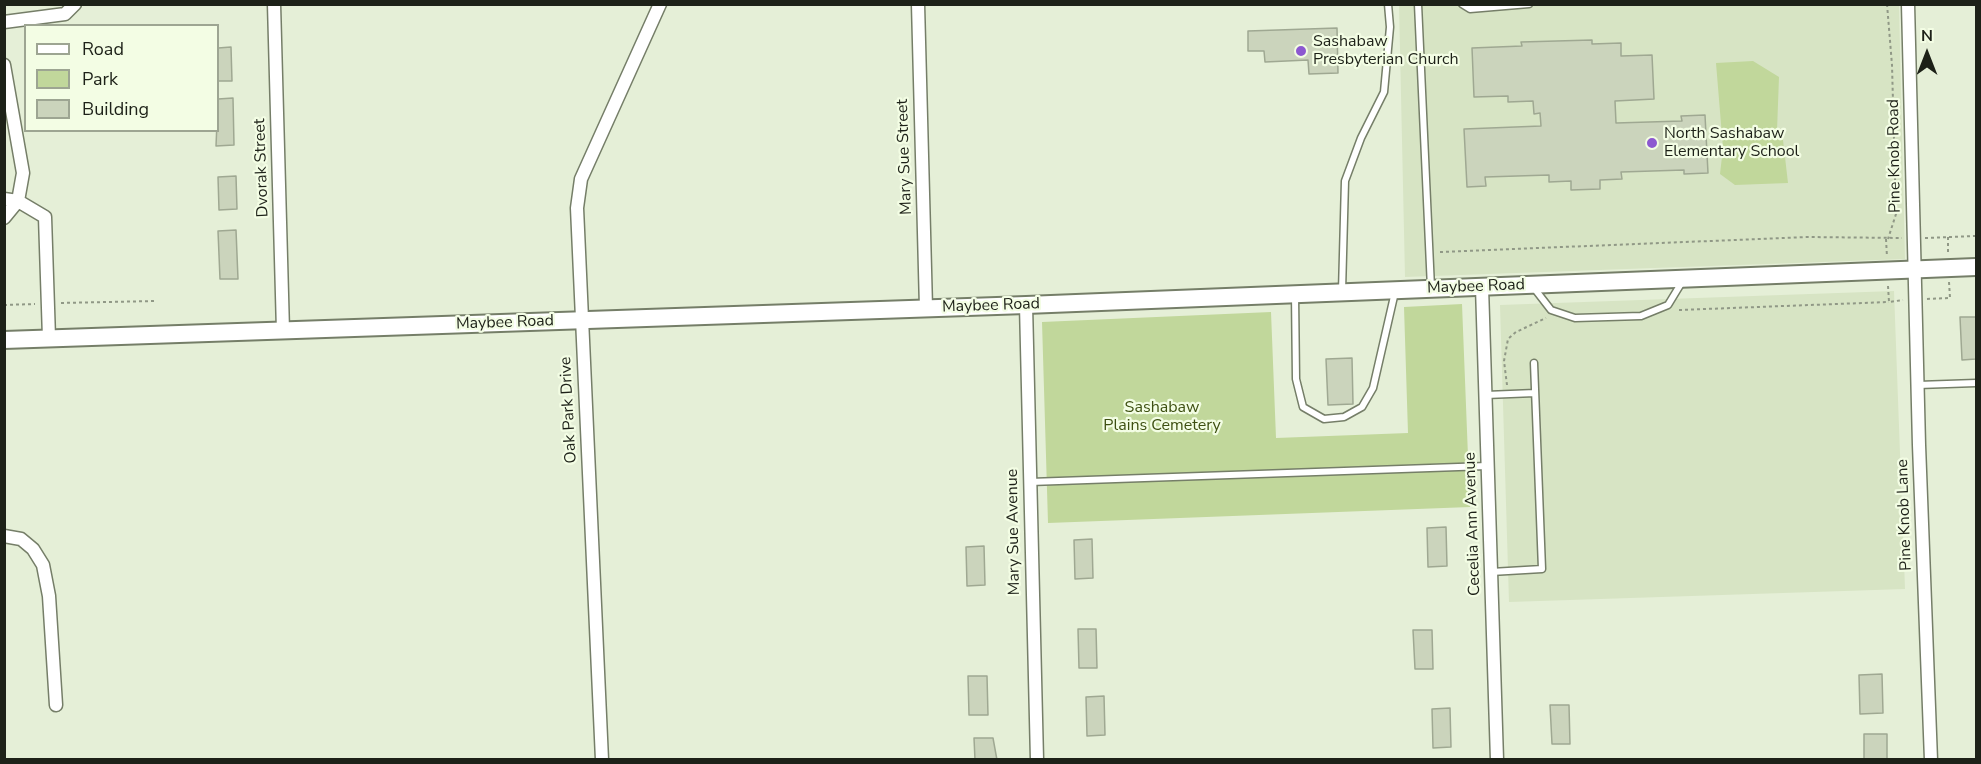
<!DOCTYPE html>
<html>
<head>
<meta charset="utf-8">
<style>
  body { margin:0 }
  #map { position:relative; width:1981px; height:764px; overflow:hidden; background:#e5efd7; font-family:"Nunito Sans",sans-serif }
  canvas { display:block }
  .frame { position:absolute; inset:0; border:6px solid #1d2118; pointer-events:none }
  .legend { position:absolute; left:24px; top:24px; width:195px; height:108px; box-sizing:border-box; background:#f3fde4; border:2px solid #9da592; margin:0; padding:8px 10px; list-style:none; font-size:18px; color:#1d2118 }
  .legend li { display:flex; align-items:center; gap:12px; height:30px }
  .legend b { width:30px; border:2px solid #9da592 }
  .north { position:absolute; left:1897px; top:24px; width:60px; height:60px; -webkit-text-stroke:4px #f3fde4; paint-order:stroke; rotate:0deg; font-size:16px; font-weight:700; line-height:24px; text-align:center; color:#1d2118 }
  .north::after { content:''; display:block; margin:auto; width:21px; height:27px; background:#1d2118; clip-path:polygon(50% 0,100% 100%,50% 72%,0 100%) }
</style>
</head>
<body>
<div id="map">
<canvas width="1981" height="764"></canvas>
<div class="frame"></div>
<ul class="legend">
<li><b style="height:8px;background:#fff"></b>Road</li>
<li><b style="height:16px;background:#c1d79b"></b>Park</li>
<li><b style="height:16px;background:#cbd4bc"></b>Building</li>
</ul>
<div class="north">N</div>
</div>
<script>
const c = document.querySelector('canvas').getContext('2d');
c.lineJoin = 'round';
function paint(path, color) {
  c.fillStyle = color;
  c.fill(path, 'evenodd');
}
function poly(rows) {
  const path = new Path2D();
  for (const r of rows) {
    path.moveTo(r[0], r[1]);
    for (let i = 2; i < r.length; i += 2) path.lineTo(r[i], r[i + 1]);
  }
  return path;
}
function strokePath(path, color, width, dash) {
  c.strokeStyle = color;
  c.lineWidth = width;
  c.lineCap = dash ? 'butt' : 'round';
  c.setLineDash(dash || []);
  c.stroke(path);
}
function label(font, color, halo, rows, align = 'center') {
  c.font = font + ' "Nunito Sans",sans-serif';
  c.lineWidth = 4.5;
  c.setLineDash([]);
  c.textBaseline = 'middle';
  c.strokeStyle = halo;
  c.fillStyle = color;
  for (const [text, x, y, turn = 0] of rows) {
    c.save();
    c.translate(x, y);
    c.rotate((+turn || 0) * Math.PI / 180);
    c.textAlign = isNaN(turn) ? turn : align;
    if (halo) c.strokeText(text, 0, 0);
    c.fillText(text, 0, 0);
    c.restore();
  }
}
const built = poly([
  [1399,4,1899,5,1905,259,1405,277],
  [1894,291,1905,589,1509,602,1500,305]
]);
const green = poly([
  [1753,61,1779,77,1777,131,1783,140,1788,183,1735,185,1720,174,1723,148,1716,63],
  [1462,304,1470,507,1048,523,1042,322,1271,312,1276,438,1408,433,1404,307]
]);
const building = poly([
  [1337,28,1338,73,1309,74,1308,60,1265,62,1264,51,1248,51,1248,31,1337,28],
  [1592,40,1592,44,1621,43,1621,56,1652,55,1654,99,1615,101,1616,123,1682,121,1681,116,1705,115,1708,173,1684,174,1684,170,1621,172,1622,179,1600,180,1600,189,1571,190,1571,181,1549,182,1549,175,1485,177,1486,186,1467,187,1464,129,1541,126,1540,113,1534,114,1533,101,1508,102,1508,96,1474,97,1472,48,1522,46,1521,42,1592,40],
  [231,47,232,81,218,81,218,48,231,47],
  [233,98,234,145,216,146,218,99,233,98],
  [236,176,237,209,219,210,218,177,236,176],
  [236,230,238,279,220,279,218,231,236,230],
  [1960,317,1976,317,1976,359,1962,360,1960,317],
  [1352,358,1353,404,1328,405,1326,359,1352,358],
  [1446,527,1447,566,1428,567,1427,528,1446,527],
  [1092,539,1093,578,1075,579,1074,540,1092,539],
  [984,546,985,585,967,586,966,547,984,546],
  [1078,629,1096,629,1097,668,1079,668,1078,629],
  [1413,630,1432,630,1433,669,1415,669,1413,630],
  [1882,674,1883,713,1860,714,1859,675,1882,674],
  [968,676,987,676,988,715,969,715,968,676],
  [1104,696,1105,735,1087,736,1086,697,1104,696],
  [1550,705,1569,705,1570,744,1552,744,1550,705],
  [1450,708,1451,747,1433,748,1432,709,1450,708],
  [1864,734,1887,734,1887,760,1864,760,1864,734],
  [974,738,993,738,997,760,975,760,974,738]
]);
const path = poly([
  [1887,4,1892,65,1896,214,1888,239],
  [1948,237,1948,252],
  [1925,238,1976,236],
  [1886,239,1887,257],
  [1440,252,1808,237,1902,238],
  [1888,286,1889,302,1903,300],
  [1927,299,1950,298,1949,282],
  [61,303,155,301],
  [4,305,35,304],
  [1679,310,1889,302],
  [1507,385,1504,361,1508,339,1516,332,1546,318]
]);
const service = poly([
  [1418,4,1431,288],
  [1462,4,1470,9,1529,4],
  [1534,288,1551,310,1575,318,1641,316,1668,305,1682,282],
  [1342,291,1345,181,1361,138,1384,92,1390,27,1388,4],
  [1295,294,1296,379,1303,407,1324,419,1344,417,1362,407,1373,388,1395,292],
  [1918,385,1976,383],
  [1486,395,1535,393],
  [1030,482,1487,466],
  [1491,572,1542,569,1534,363]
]);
const minor = poly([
  [274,4,283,331],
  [918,4,926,308],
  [1908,4,1919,445,1931,760],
  [4,22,65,14,75,4],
  [4,65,23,173,18,201],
  [4,199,18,201,45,217,49,338],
  [4,218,18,201],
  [1482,287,1497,760],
  [1026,305,1037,760],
  [4,536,21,539,33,549,43,565,49,596,56,705],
  [602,760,577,208,581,179,660,4]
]);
const secondary = poly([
  [4,340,1026,305,1976,267]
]);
const markers = [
  [1301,51,6,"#8c58d0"],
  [1652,143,6,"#8c58d0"]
];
const poiNames = [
  ["Sashabaw",1313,42],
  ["Presbyterian Church",1313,60],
  ["North Sashabaw",1664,134],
  ["Elementary School",1664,152]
];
const streetNames = [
  ["Pine Knob Road",1895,156,-91],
  ["Mary Sue Street",905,157,-92],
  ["Dvorak Street",262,168,-92],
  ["Maybee Road",1476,287,-2],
  ["Maybee Road",991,306,-2],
  ["Maybee Road",505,323,-2],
  ["Oak Park Drive",569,410,-93],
  ["Pine Knob Lane",1905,515,-92],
  ["Cecelia Ann Avenue",1473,524,-92],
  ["Mary Sue Avenue",1014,532,-91]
];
const parkNames = [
  ["Sashabaw",1162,408],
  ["Plains Cemetery",1162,426]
];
paint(built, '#d7e4c4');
paint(green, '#c1d79b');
paint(building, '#cbd4bc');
strokePath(building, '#9fa892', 1.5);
strokePath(service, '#757e68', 9);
strokePath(minor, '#757e68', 15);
strokePath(secondary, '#757e68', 20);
strokePath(path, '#909886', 2, [3, 3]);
strokePath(service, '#fff', 6);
strokePath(minor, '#fff', 12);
strokePath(secondary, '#fff', 16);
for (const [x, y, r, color] of markers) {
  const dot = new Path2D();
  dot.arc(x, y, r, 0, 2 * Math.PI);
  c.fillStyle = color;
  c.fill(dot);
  strokePath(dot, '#f3fde4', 2);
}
label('16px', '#1d2118', '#f3fde4', poiNames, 'left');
label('16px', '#1d2118', '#f3fde4', streetNames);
label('16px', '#3d4f11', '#f3fde4', parkNames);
</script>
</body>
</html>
